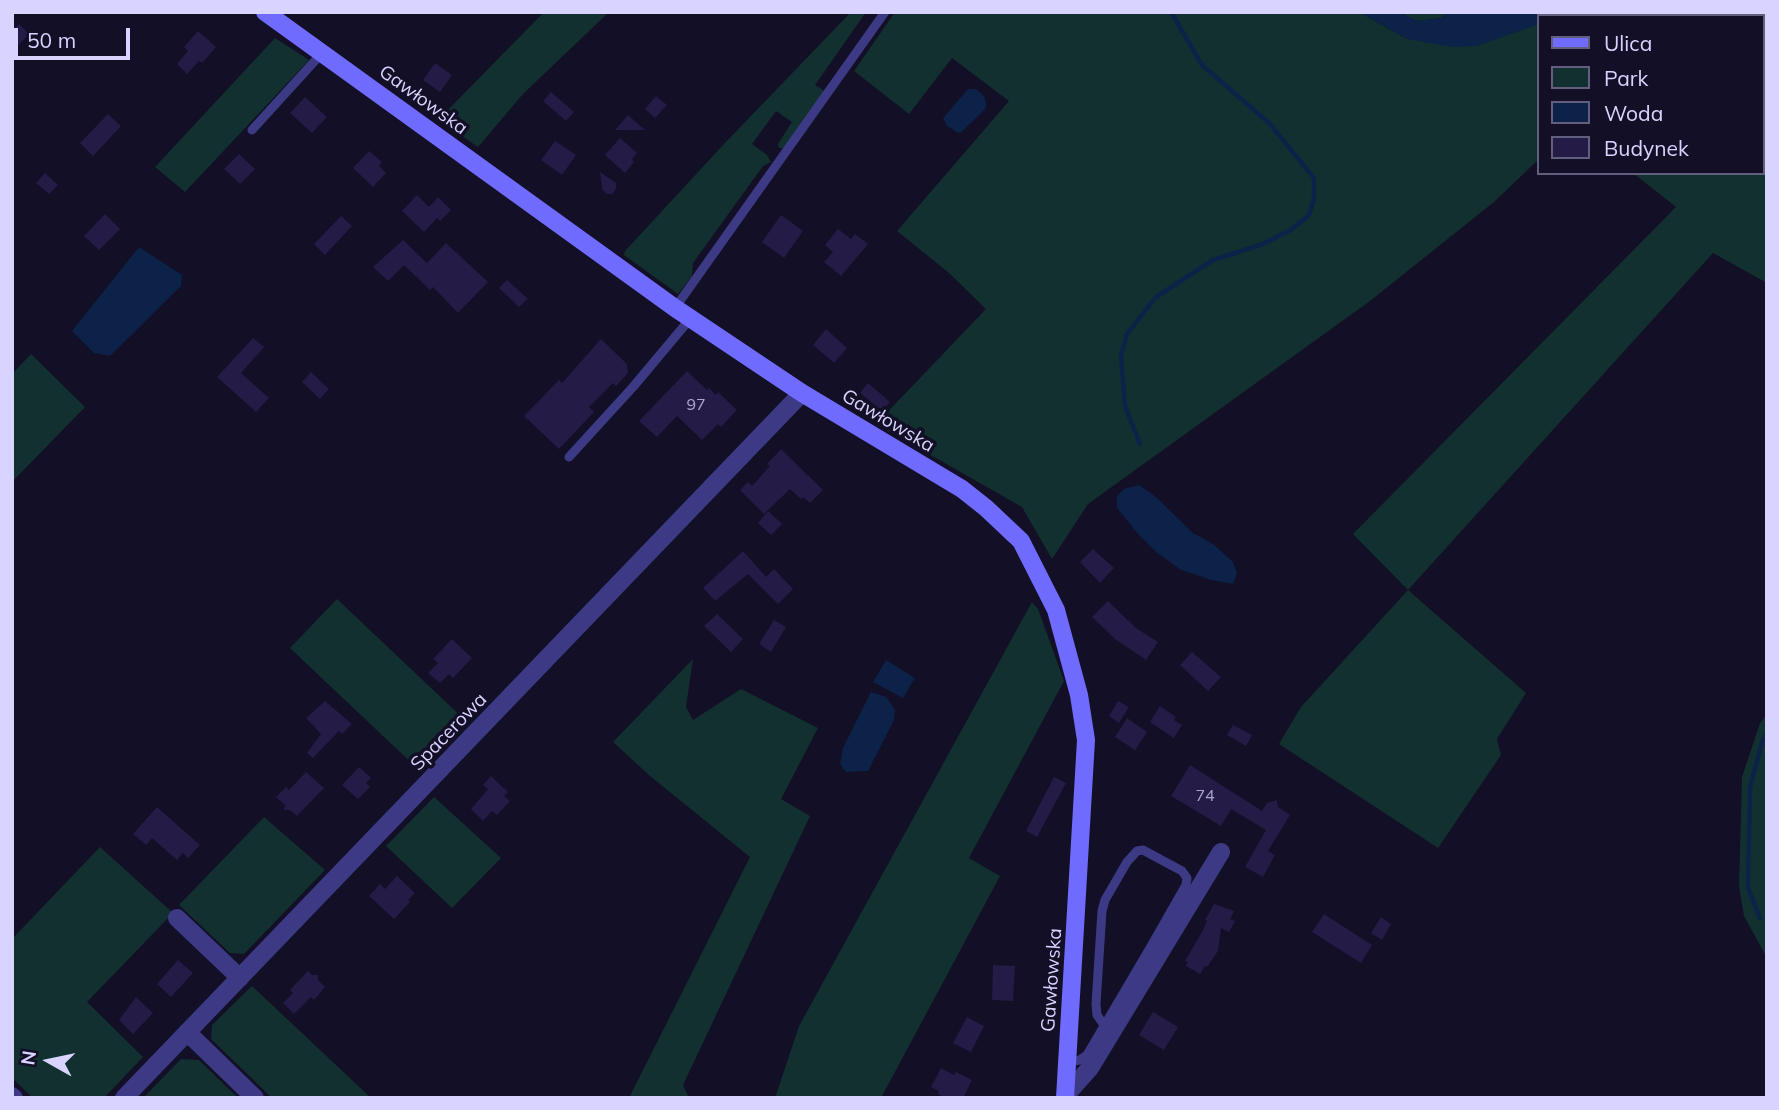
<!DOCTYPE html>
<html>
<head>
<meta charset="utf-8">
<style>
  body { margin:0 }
  #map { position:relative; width:1779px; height:1110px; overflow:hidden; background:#130f26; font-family:Mulish,sans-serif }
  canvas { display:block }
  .frame { position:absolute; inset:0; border:14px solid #d9d4ff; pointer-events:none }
  .legend { position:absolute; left:1537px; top:14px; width:228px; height:161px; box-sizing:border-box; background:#130f26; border:2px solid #625e7d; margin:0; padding:9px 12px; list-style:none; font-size:21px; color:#d9d4ff }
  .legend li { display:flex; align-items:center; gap:14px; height:35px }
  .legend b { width:35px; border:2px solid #625e7d }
  .north { position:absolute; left:14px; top:1026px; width:70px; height:70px; -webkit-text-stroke:5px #130f26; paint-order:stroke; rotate:279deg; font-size:19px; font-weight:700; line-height:28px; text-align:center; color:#d9d4ff }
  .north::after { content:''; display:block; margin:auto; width:24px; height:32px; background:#d9d4ff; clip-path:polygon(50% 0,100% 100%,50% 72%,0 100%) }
  .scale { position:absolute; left:14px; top:28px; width:116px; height:32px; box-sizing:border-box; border:4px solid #d9d4ff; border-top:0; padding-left:9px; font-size:21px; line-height:24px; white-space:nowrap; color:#d9d4ff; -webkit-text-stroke:5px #130f26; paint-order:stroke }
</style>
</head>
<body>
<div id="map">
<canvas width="1779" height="1110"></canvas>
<div class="frame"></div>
<ul class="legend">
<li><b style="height:9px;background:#6f6bff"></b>Ulica</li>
<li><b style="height:19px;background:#12302f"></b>Park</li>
<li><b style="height:19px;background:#0c2248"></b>Woda</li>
<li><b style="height:19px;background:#241b47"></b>Budynek</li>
</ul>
<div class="north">N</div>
<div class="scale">50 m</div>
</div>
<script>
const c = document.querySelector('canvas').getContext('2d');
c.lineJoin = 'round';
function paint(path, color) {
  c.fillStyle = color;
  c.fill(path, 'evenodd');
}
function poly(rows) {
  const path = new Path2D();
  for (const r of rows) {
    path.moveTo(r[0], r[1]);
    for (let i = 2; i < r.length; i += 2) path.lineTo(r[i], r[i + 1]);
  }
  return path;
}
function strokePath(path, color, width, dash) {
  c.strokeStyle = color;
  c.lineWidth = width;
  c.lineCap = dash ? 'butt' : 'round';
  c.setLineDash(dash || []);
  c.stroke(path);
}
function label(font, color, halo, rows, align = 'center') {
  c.font = font + ' Mulish,sans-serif';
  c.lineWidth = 7;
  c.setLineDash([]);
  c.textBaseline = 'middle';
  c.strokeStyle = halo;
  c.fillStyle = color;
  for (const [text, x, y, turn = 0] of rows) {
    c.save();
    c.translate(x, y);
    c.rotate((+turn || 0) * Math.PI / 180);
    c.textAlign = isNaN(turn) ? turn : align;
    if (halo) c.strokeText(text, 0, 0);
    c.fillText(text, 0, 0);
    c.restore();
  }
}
const green = poly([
  [544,12,609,12,523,94,478,147,438,120],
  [851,12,866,12,815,85,825,91,784,148,779,148,778,144,792,122,776,111,752,144,767,155,771,162,763,166,693,263,692,276,678,294,624,255,625,251,724,144],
  [895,12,1359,12,1407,39,1527,27,1539,24,1539,159,1494,202,1370,301,1088,504,1052,559,1022,507,876,424,986,309,949,273,897,231,1009,101,952,58,909,114,854,71],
  [1399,12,1449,12,1441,18,1417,21],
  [275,38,309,60,185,192,155,167],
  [1763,162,1767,167,1767,283,1713,253,1408,590,1526,693,1497,739,1501,755,1438,848,1279,744,1301,707,1408,590,1353,534,1676,207,1633,173,1763,173],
  [31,354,85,407,12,482,12,374],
  [337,599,466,721,420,771,290,648],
  [1032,602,1038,609,1064,681,969,858,1000,876,881,1098,775,1098,799,1026],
  [693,659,686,707,693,720,741,689,818,728,781,799,810,816,683,1085,689,1098,629,1098,750,857,650,776,613,742],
  [1767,714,1767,958,1744,916,1739,886,1742,777,1760,723],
  [434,797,501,858,452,908,386,846],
  [264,817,325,870,244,954,230,953,179,905],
  [100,847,173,913,87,1002,143,1057,104,1098,33,1098,12,1078,12,939],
  [252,986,353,1081,371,1098,272,1098,211,1039,212,1025],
  [181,1059,199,1060,238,1098,143,1098]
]);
const water = poly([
  [1359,12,1399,12,1417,21,1441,18,1449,12,1668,12,1674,16,1539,16,1539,24,1477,46,1452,47,1407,39],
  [1763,79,1767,80,1767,167,1763,162],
  [968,89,976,89,984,96,986,104,985,109,972,122,961,132,958,133,947,126,943,118],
  [139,247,182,275,181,286,110,356,94,353,72,331],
  [1139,485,1156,497,1193,533,1213,544,1233,562,1237,573,1233,584,1212,580,1181,570,1156,552,1138,534,1117,508,1117,496,1124,489],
  [886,660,915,678,903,698,873,682],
  [871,692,886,697,895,710,894,720,868,771,846,772,840,764,843,748]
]);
const stream = poly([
  [1140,444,1125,406,1121,355,1127,334,1156,297,1213,260,1263,244,1292,229,1309,215,1314,199,1314,178,1270,124,1202,65,1171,12],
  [1760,918,1748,888,1750,788,1762,742,1767,734]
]);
const building = poly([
  [19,24,29,34,12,52,12,31],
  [198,31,216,47,202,63,199,61,187,74,177,64,188,51,184,47],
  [435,63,452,75,440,92,423,80],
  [551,92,574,112,566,121,543,101],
  [656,96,667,105,655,118,645,109],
  [305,97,327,117,312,133,290,113],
  [108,114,121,126,93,156,80,143],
  [628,115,645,130,615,130],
  [620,138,637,153,632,159,634,162,625,173,605,155],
  [555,141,576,155,562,175,541,160],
  [369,151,382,162,379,166,386,173,373,187,353,168],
  [239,154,255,169,240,184,224,169],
  [600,172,616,183,616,189,612,194,607,194,602,189],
  [45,173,58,185,49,194,36,183],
  [417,195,429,207,438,197,451,210,440,221,437,218,424,232,402,211],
  [105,214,120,229,99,250,84,236],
  [781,215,803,231,784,258,762,242],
  [341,216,352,226,325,255,314,244],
  [838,229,851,239,855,234,868,244,841,276,824,262,833,252,825,245],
  [403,240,427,263,446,243,488,282,458,313,433,287,430,290,404,265,388,281,373,267],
  [507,280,528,299,519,307,499,288],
  [826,329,847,348,834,363,813,345],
  [253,338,264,347,241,373,269,398,256,412,217,377],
  [601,339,627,364,628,373,616,386,613,383,589,407,594,412,559,449,524,416,559,380,562,383],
  [687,371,707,390,709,388,716,395,718,392,737,410,721,427,718,424,702,440,677,416,657,437,639,421],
  [311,372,329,389,320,399,302,382],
  [868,383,890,402,882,411,860,393],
  [781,449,823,490,810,503,803,497,801,499,790,489,764,514,740,490,748,482,752,486,770,466,767,464],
  [768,511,782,524,771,535,758,523],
  [1093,549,1114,568,1100,583,1080,562],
  [743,551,766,577,774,569,793,589,778,604,748,574,715,601,703,588],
  [1108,601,1136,628,1158,642,1146,660,1115,639,1092,617],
  [717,614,743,639,731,652,704,626],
  [774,620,786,627,771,652,759,644],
  [452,639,472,658,453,678,449,674,440,683,428,673,438,663,433,659],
  [1192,652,1221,677,1208,691,1180,665],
  [325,701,352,724,342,734,339,731,313,758,307,753,321,734,306,718],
  [1118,701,1129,707,1119,723,1109,716],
  [1160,706,1176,717,1174,720,1182,725,1174,738,1150,722],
  [1127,718,1147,732,1135,750,1115,737],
  [1233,725,1252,735,1246,746,1227,735],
  [1190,765,1262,811,1267,803,1277,800,1278,807,1290,815,1268,851,1275,855,1263,877,1245,867,1266,830,1231,809,1221,826,1171,796],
  [359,767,371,778,366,783,370,787,358,799,342,785],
  [306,772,324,788,297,816,290,810,284,810,285,805,276,797,286,787,289,790],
  [491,776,508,792,504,796,510,801,497,815,492,811,483,821,471,809,488,789,483,785],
  [1054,777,1066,783,1037,837,1026,831],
  [157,807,200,845,188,858,183,853,177,860,152,838,146,845,133,834],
  [397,876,415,893,408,900,410,902,394,919,369,896,380,884,385,889],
  [1214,904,1234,911,1230,919,1235,921,1229,932,1221,928,1218,951,1207,967,1205,966,1200,974,1186,966,1188,962,1185,961,1203,930,1207,921,1205,920],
  [1324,914,1372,945,1361,963,1312,932],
  [1381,917,1391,924,1382,940,1371,933],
  [178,960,193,973,171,997,157,984],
  [993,965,1015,966,1013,1001,992,1000],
  [308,971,312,975,318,975,318,980,325,987,314,1000,311,997,294,1014,283,1003,293,993,290,990],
  [136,997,153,1013,133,1034,119,1020],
  [1153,1012,1178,1027,1164,1050,1139,1035],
  [967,1017,984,1026,971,1052,953,1043],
  [941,1068,954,1075,956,1072,972,1080,963,1098,945,1098,938,1094,939,1091,931,1087]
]);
const lane = poly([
  [252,130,322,53],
  [675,308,885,12],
  [569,457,633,387,690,319],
  [1068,1062,1080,1060,1087,1055,1150,948,1186,885,1187,878,1182,871,1143,850,1137,851,1127,862,1105,900,1102,911,1096,1004,1097,1015,1104,1025]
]);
const street = poly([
  [177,918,240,978],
  [187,1032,255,1098],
  [12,1096,14,1098],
  [1065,1096,1090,1068,1221,852],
  [124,1098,802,393]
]);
const secondary = poly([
  [265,12,675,308,802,393,962,489,986,508,1021,541,1056,610,1079,695,1086,740,1065,1098]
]);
const numberNames = [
  ["97",696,405],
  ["74",1205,796]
];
const streetNames = [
  ["Gawłowska",423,100,36],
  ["Gawłowska",888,421,31],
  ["Spacerowa",449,732,-46],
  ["Gawłowska",1052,980,-86]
];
paint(green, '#12302f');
paint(water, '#0c2248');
strokePath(stream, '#0c2248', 4.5);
paint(building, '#241b47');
strokePath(lane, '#3d3a85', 9);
strokePath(street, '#3d3a85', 18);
strokePath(secondary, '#6f6bff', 18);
label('16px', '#aca6d1', null, numberNames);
label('19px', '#d9d4ff', '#130f26', streetNames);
</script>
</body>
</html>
